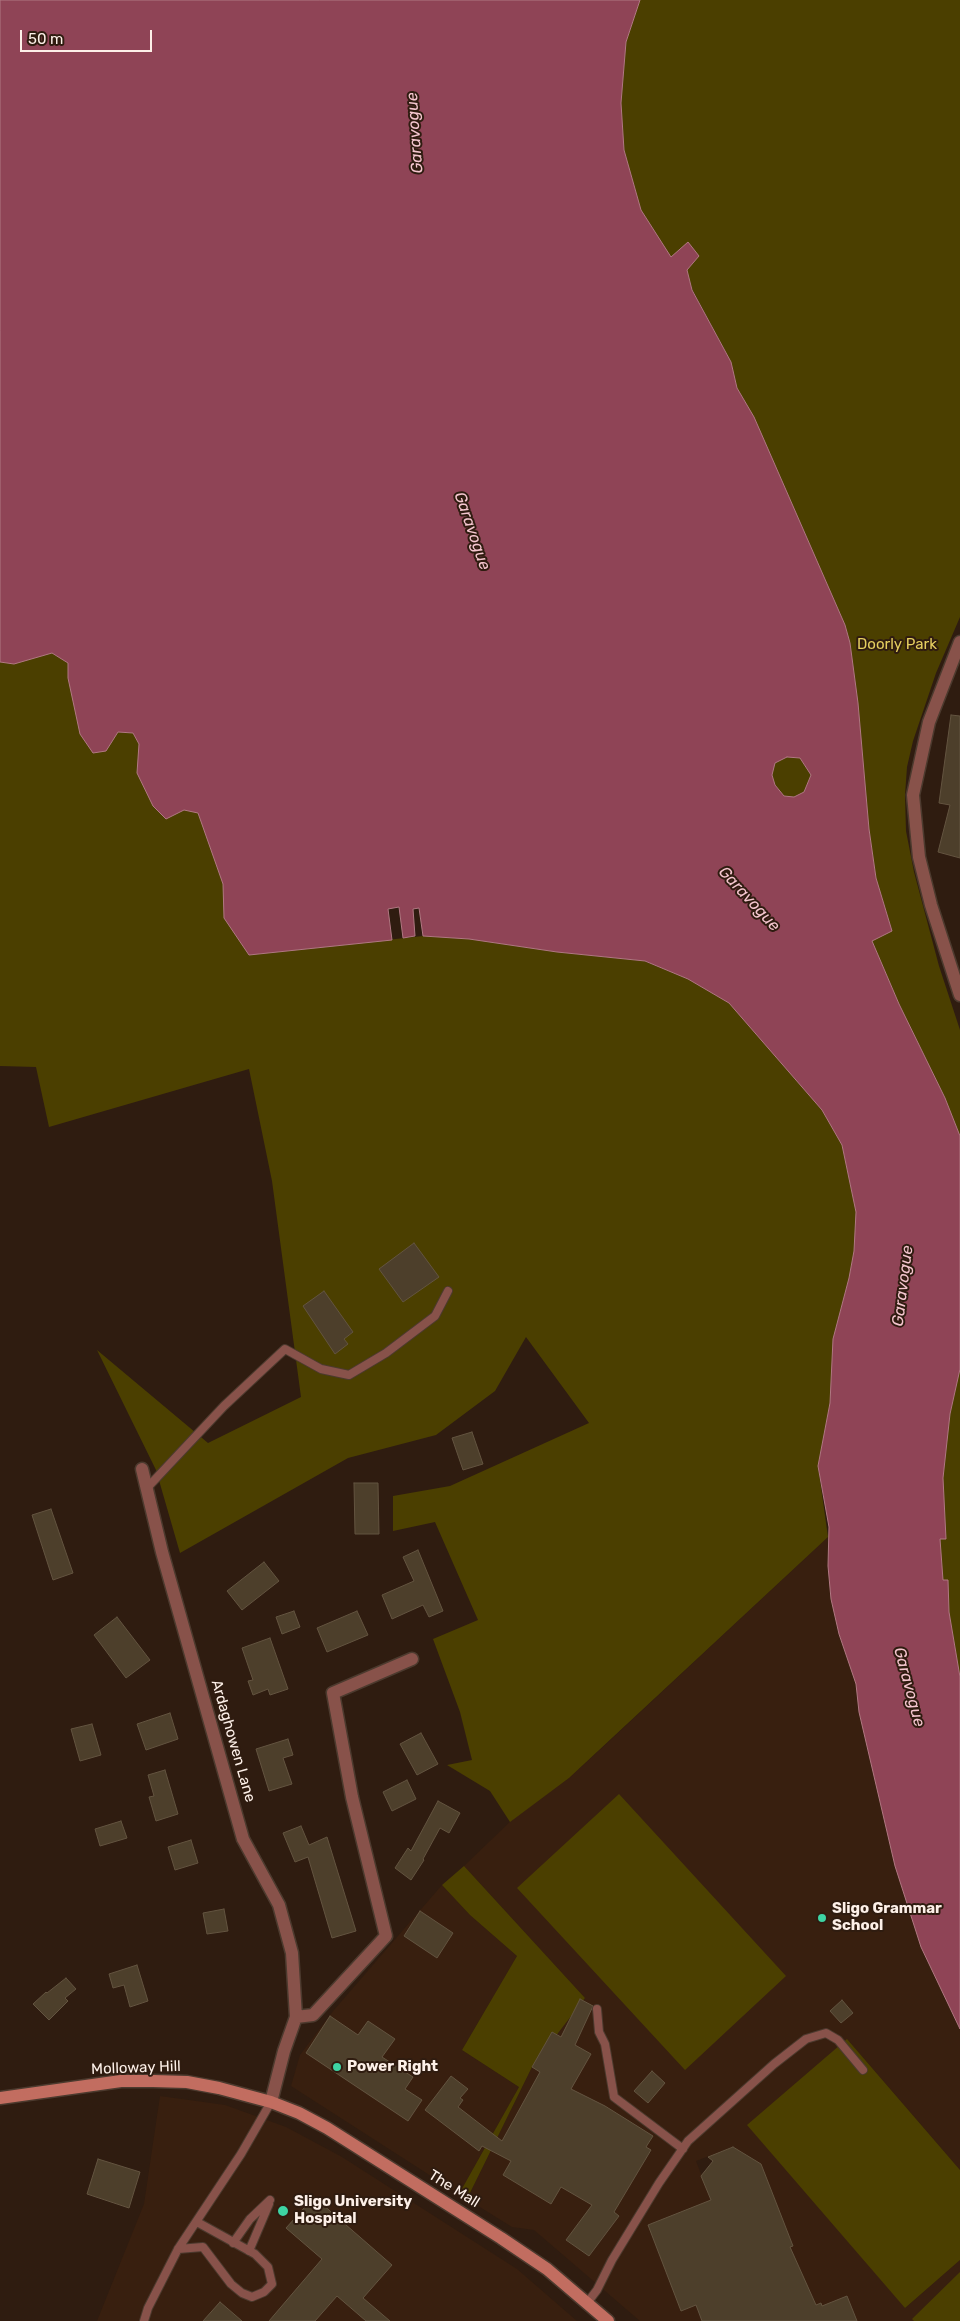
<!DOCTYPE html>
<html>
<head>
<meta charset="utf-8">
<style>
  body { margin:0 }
  #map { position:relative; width:960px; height:2321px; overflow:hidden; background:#2f1c10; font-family:Rubik,sans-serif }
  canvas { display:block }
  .scale { position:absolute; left:20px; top:30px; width:132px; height:22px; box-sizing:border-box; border:2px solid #fdf0e8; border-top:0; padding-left:6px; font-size:15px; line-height:18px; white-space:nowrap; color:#fdf0e8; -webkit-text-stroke:4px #2f1c10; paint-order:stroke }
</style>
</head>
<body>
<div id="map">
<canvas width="960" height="2321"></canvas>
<div class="scale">50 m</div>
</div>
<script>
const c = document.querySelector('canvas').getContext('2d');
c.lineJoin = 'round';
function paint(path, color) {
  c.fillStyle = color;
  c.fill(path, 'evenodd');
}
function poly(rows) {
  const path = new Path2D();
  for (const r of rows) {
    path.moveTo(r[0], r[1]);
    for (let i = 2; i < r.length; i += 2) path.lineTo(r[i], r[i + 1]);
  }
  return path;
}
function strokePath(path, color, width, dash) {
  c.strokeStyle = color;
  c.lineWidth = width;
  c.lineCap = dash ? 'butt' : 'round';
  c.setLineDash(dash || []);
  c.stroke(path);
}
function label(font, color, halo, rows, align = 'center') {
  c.font = font + ' Rubik,sans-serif';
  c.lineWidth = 4;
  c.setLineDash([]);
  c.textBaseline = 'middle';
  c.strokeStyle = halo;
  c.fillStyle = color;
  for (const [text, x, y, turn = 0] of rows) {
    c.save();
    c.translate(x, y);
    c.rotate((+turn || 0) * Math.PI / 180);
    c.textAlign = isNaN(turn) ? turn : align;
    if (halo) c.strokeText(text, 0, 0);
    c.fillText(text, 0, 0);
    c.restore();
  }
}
const built = poly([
  [828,1537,831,1599,839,1634,856,1684,859,1712,895,1866,921,1947,960,2029,960,2170,847,2039,905,2308,960,2260,960,2321,828,2321,821,2304,816,2305,788,2248,793,2246,761,2164,733,2147,696,2161,711,2200,648,2225,681,2311,700,2304,702,2321,640,2321,534,2230,512,2227,467,2199,532,2067,585,1998,464,1866,515,1817,569,1778,604,1746],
  [605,2106,653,2136,646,2147,651,2151,621,2199,599,2186,588,2203,566,2189],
  [520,2146,551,2204,503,2175],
  [619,2216,589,2256,566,2240],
  [442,1885,470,1915,517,1956,462,2050,519,2087,459,2194,291,2086,300,2055,334,2010],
  [160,2096,225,2105,286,2127,342,2157,517,2269,577,2321,97,2321,144,2204]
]);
const green = poly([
  [0,0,52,653,68,663,68,678,118,732,133,733,139,744,203,799,249,955,423,936,469,939,557,952,644,961,688,979,729,1003,822,1110,842,1145,856,1212,854,1251,849,1278,833,1339,830,1403,818,1466,828,1537,569,1778,510,1822,490,1791,447,1765,472,1760,460,1712,433,1639,478,1620,435,1522,393,1531,393,1496,450,1486,589,1423,526,1337,495,1391,436,1435,348,1458,180,1553,156,1470,97,1350,208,1443,301,1397,272,1181,249,1069,49,1127,36,1067,0,1066],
  [640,0,960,0,960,617,936,673,913,741,907,767,905,795,906,831,914,872,939,966,960,1030,960,1136,945,1098,899,1004,872,941,892,930,876,878,869,829,858,703,850,643,845,625,754,418,737,388,731,362,692,289,687,270,671,258,641,210,624,150,621,103,626,42],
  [787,757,800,758,811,775,804,792,794,797,784,796,775,785,772,775,775,763],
  [960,1369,960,1677,949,1612,948,1581,943,1581,940,1539,946,1539,943,1478,950,1414],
  [619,1794,786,1976,685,2070,517,1888],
  [464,1866,585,1998,532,2067,467,2199,459,2194,519,2087,462,2050,517,1956,470,1915,442,1885],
  [847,2039,960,2170,960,2260,905,2308,747,2125],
  [960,2272,960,2321,914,2321,912,2319]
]);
const water = poly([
  [0,0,640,0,626,42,621,103,624,150,641,210,671,257,688,242,699,256,687,270,692,290,731,362,737,388,754,417,845,625,850,643,858,703,869,829,876,878,892,931,872,941,899,1004,945,1098,960,1136,960,1369,950,1414,943,1478,946,1539,940,1539,943,1580,948,1580,949,1612,960,1677,960,2029,921,1947,895,1866,859,1712,856,1684,839,1634,831,1599,828,1566,829,1527,818,1466,830,1403,833,1339,849,1278,854,1251,856,1212,842,1145,822,1110,729,1003,688,979,645,961,557,952,469,939,423,936,419,908,413,909,415,936,403,938,399,907,388,909,392,940,249,955,224,918,223,884,198,813,184,810,166,819,153,806,137,773,139,744,133,733,118,732,106,751,93,753,80,734,68,678,68,663,52,653,14,664,0,662,0,0],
  [787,757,800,758,811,775,804,792,794,797,784,796,775,785,772,775,775,763,787,757]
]);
const building = poly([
  [951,715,960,716,960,858,938,852,950,805,939,803,951,715],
  [414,1243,439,1277,403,1302,379,1269,414,1243],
  [324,1291,353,1332,344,1339,348,1344,335,1354,303,1306,324,1291],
  [472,1432,483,1464,463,1470,452,1438,472,1432],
  [354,1483,378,1483,379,1534,355,1534,354,1483],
  [51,1509,73,1573,53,1580,32,1515,51,1509],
  [418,1550,443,1611,429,1617,423,1605,392,1619,382,1595,414,1581,403,1557,418,1550],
  [264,1562,279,1581,242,1610,227,1591,264,1562],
  [294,1611,300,1627,282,1634,276,1617,294,1611],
  [357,1611,368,1635,327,1652,317,1628,357,1611],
  [117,1617,150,1660,126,1678,94,1635,117,1617],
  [270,1638,288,1689,270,1695,268,1689,253,1695,248,1681,253,1680,242,1648,270,1638],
  [170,1713,178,1739,146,1750,137,1724,170,1713],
  [92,1724,101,1755,80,1761,71,1729,92,1724],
  [421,1733,438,1764,417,1775,400,1744,421,1733],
  [288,1739,293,1755,283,1758,292,1784,269,1791,256,1749,288,1739],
  [165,1770,178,1814,156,1821,149,1797,154,1796,148,1775,165,1770],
  [407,1780,416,1799,392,1811,383,1792,407,1780],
  [438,1801,460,1813,449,1833,440,1828,423,1859,424,1860,411,1880,395,1868,408,1848,411,1851,438,1801],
  [121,1821,127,1838,100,1846,95,1829,121,1821],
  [301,1826,309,1845,327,1837,356,1931,332,1938,308,1857,295,1862,283,1833,301,1826],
  [191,1840,198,1863,175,1870,168,1847,191,1840],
  [224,1909,228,1931,207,1934,203,1913,224,1909],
  [420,1911,453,1933,437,1958,404,1936,420,1911],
  [137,1965,148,2001,130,2007,124,1985,113,1988,109,1974,137,1965],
  [66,1978,76,1989,65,1998,68,2001,49,2020,33,2004,46,1992,47,1993,66,1978],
  [580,1999,593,2006,575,2045,591,2054,571,2089,605,2106,653,2136,646,2147,651,2150,614,2212,619,2216,589,2256,566,2240,592,2205,561,2187,551,2204,503,2175,511,2161,482,2146,479,2151,425,2110,451,2076,468,2089,460,2098,463,2100,458,2107,502,2141,540,2072,532,2067,552,2032,561,2037,580,1999],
  [842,2000,853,2013,841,2023,830,2011,842,2000],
  [330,2016,358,2035,368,2021,395,2039,382,2057,413,2077,405,2089,422,2100,408,2121,306,2053,330,2016],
  [652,2071,665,2083,648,2103,634,2091,652,2071],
  [733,2147,761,2164,793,2246,790,2247,816,2305,821,2303,822,2306,847,2296,857,2321,702,2321,696,2305,681,2311,648,2225,711,2200,701,2176,713,2161,708,2157,733,2147],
  [98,2159,140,2172,129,2208,87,2194,98,2159],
  [314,2197,392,2265,363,2298,390,2321,366,2321,337,2296,315,2321,269,2321,322,2259,286,2228,314,2197],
  [220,2302,242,2321,203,2321,220,2302]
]);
const service = poly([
  [147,1488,224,1406,285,1349,321,1369,349,1375,386,1353,435,1316,448,1291],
  [597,2009,599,2032,605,2044,614,2097,683,2149],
  [233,2243,250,2219,270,2200],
  [178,2249,203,2247,231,2284,242,2293,252,2297,264,2292,272,2284,268,2267,255,2254,197,2222],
  [249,2251,269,2204],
  [587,2303,597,2290,612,2260,659,2183,688,2141,774,2064,806,2039,826,2033,838,2040,863,2070],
  [144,2321,148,2308,178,2249,241,2154,271,2102]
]);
const minor = poly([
  [142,1469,162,1552,243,1839,279,1905,292,1953,296,2017],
  [271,2102,284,2051,296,2017,313,2015,386,1936,352,1797,333,1693,412,1659]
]);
const tertiary = poly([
  [960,642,929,722,913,795,919,857,931,905,960,995]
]);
const secondary = poly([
  [0,2098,121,2081,153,2081,187,2082,219,2088,271,2102,299,2113,327,2128,501,2238,547,2269,608,2321]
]);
const markers = [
  [822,1918,5,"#3ed4a3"],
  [337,2067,5,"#3ed4a3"],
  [283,2211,6,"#3ed4a3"]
];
const parkNames = [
  ["Doorly Park",897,645]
];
const streetNames = [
  ["Ardaghowen Lane",233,1741,74],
  ["Molloway Hill",136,2068,-2],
  ["The Mall",454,2189,32]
];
const poiNames = [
  ["Sligo Grammar",832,1909],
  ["School",832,1926],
  ["Power Right",347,2067],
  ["Sligo University",294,2202],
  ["Hospital",294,2219]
];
const waterNames = [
  ["Garavogue",415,133,-94],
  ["Garavogue",472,531,71],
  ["Garavogue",749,899,47],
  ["Garavogue",903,1286,-83],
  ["Garavogue",909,1687,75]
];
paint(built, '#381f0f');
paint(green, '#4b3f00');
paint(water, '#8f4456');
strokePath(water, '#b07882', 1);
paint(building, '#4d3f2b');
strokePath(building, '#635440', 1);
strokePath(service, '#4c3a2e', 10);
strokePath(minor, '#4c3a2e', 15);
strokePath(tertiary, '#4c3a2e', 15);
strokePath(secondary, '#4c3a2e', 15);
strokePath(service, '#88524a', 8);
strokePath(minor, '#88524a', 12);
strokePath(tertiary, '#88524a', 12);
strokePath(secondary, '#c26d60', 12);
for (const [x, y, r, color] of markers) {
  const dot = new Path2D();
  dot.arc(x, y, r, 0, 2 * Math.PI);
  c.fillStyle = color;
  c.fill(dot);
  strokePath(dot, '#2f1c10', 2);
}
label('15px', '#e5ce5f', '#2f1c10', parkNames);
label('15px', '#fdf0e8', '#2f1c10', streetNames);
label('bold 15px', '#fdf0e8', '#2f1c10', poiNames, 'left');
label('italic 16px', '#f5c6cf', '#2f1c10', waterNames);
</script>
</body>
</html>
